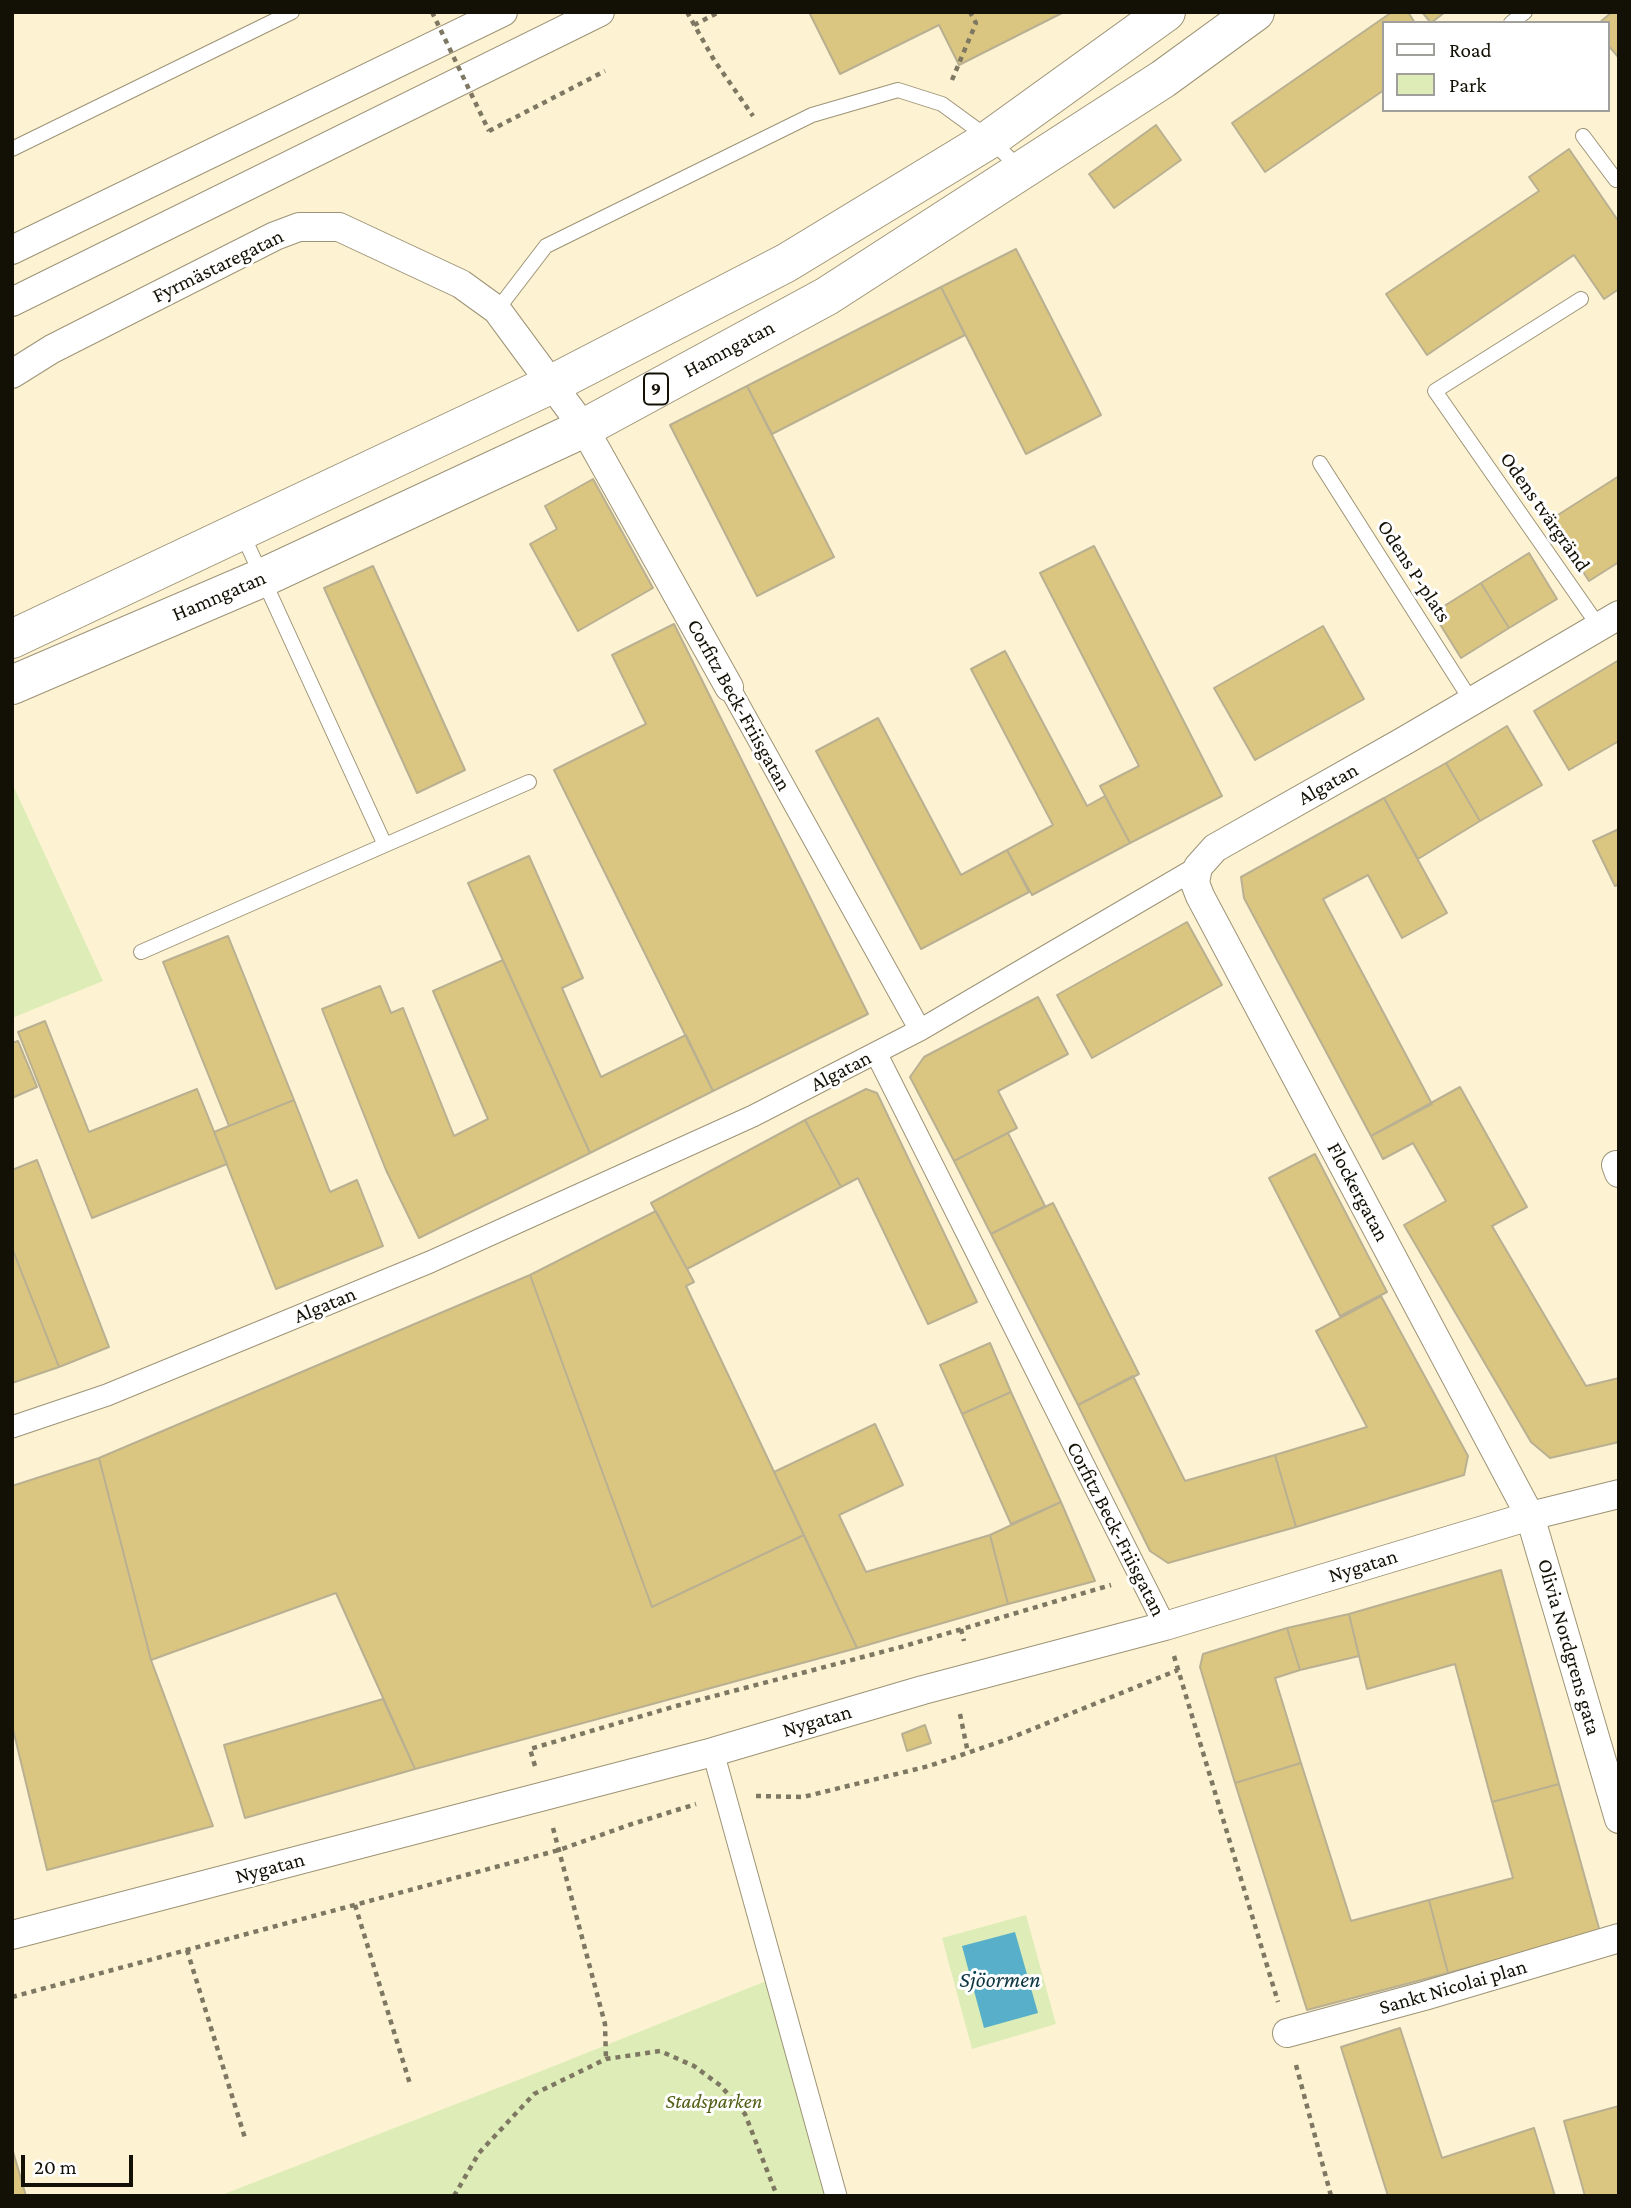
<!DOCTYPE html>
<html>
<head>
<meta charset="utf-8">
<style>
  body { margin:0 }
  #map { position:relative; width:1631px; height:2208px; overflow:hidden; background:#fdf3d3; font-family:"Crimson Pro",serif }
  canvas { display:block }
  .frame { position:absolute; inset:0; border:14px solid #131005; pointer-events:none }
  .legend { position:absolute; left:1382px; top:21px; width:228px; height:91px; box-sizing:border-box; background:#fff; border:2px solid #a19f9b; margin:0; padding:9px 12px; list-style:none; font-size:21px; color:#131005 }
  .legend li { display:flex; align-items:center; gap:14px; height:35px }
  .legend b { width:35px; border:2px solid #a19f9b }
  .scale { position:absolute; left:21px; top:2155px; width:112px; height:32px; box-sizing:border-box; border:4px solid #131005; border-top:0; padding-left:9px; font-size:21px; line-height:24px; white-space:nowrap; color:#131005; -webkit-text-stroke:5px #fff; paint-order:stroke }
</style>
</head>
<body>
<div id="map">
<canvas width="1631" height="2208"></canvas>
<div class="frame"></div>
<ul class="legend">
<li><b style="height:9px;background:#fff"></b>Road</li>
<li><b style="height:19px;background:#deecb7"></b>Park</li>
</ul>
<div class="scale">20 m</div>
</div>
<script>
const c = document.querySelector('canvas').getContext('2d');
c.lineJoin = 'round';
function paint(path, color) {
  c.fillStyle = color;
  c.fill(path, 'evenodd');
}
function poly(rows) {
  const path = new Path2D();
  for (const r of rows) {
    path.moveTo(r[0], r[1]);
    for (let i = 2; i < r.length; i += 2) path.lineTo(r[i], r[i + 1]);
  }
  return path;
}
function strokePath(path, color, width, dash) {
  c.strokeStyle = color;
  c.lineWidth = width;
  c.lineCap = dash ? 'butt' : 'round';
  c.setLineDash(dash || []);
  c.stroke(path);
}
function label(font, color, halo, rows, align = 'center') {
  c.font = font + ' "Crimson Pro",serif';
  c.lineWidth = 6;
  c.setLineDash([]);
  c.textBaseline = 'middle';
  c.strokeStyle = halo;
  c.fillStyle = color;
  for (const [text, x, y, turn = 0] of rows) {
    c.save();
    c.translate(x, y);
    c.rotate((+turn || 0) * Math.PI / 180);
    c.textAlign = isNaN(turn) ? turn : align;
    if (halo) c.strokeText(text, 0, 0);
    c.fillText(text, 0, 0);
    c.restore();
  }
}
const green = poly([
  [12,783,103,981,12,1018],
  [1026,1915,1056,2024,972,2049,942,1938],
  [776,1977,836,2196,219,2196,549,2068]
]);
const water = poly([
  [1015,1932,1038,2013,984,2028,962,1946]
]);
const building = poly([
  [809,12,1064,12,959,65,939,25,840,74,809,12],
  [1392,12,1408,12,1415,23,1384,23,1384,90,1265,172,1232,123,1392,12],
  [1422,12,1445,12,1431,23,1422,12],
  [1612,12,1619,12,1619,58,1608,45,1608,23,1599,23,1612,12],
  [1156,125,1181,160,1114,208,1089,174,1156,125],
  [1569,149,1619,222,1619,289,1604,299,1574,255,1427,355,1386,294,1539,191,1529,177,1569,149],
  [1016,249,1101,415,1026,454,941,287,1016,249],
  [941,287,965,335,772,434,747,386,941,287],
  [747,386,834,557,757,596,670,425,747,386],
  [1619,476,1619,562,1589,581,1550,520,1619,476],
  [593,479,653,588,578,631,530,544,557,529,545,506,593,479],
  [1094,546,1222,796,1130,843,1100,786,1139,766,1040,573,1094,546],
  [1529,553,1557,599,1509,628,1481,583,1529,553],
  [373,566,465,770,417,793,324,588,373,566],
  [1481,583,1509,628,1461,658,1433,613,1481,583],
  [674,624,868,1014,713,1091,554,770,646,724,612,655,674,624],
  [1323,626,1364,699,1255,760,1214,688,1323,626],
  [1005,651,1087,806,1105,796,1130,843,1032,895,1007,850,1053,825,971,669,1005,651],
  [1619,660,1619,741,1569,770,1534,711,1619,660],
  [878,718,961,875,1007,850,1029,892,921,949,816,751,878,718],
  [1507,726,1542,785,1480,821,1446,763,1507,726],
  [1446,763,1480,821,1418,859,1384,798,1446,763],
  [1384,798,1447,913,1402,938,1368,875,1323,899,1432,1104,1371,1136,1244,898,1241,877,1384,798],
  [1619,829,1619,884,1615,886,1593,841,1619,829],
  [529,856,583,978,562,988,601,1077,686,1035,713,1091,590,1153,468,883,529,856],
  [1187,922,1222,985,1092,1058,1057,995,1187,922],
  [228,936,294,1100,229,1126,163,962,228,936],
  [503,960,590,1153,419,1238,386,1170,322,1009,380,986,391,1013,403,1008,454,1136,488,1119,433,991,503,960],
  [1038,997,1068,1054,998,1091,1017,1128,954,1161,910,1077,924,1057,1038,997],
  [45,1021,89,1132,197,1089,227,1164,92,1218,18,1032,45,1021],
  [18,1041,37,1087,12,1098,12,1043,18,1041],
  [1460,1087,1527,1207,1492,1226,1586,1386,1619,1378,1619,1442,1550,1458,1531,1442,1404,1225,1446,1201,1413,1143,1383,1159,1371,1136,1460,1087],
  [866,1089,877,1093,977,1302,928,1324,858,1178,841,1187,805,1120,866,1089],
  [294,1100,330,1192,357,1180,383,1246,276,1289,214,1132,294,1100],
  [805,1120,841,1187,687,1269,651,1203,805,1120],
  [1008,1133,1045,1206,991,1234,954,1161,1008,1133],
  [1315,1154,1387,1292,1340,1316,1269,1178,1315,1154],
  [37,1160,109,1347,59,1367,12,1248,12,1170,37,1160],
  [1053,1203,1139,1374,1078,1405,991,1234,1053,1203],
  [656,1211,694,1282,686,1286,804,1535,652,1607,530,1275,656,1211],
  [12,1248,59,1367,12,1383,12,1248],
  [530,1275,652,1607,804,1535,857,1648,415,1769,336,1593,151,1660,99,1458,530,1275],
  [1381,1296,1468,1456,1464,1475,1296,1527,1275,1455,1367,1427,1316,1331,1381,1296],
  [990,1343,1011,1392,962,1414,940,1365,990,1343],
  [1133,1376,1185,1481,1275,1455,1296,1527,1168,1563,1150,1551,1078,1405,1133,1376],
  [1011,1392,1061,1502,1011,1524,962,1414,1011,1392],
  [875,1424,903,1485,839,1515,866,1572,990,1535,1008,1604,857,1648,774,1472,875,1424],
  [99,1458,151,1660,213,1826,47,1870,12,1725,12,1486,99,1458],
  [1061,1502,1095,1581,1008,1604,990,1535,1061,1502],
  [1501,1570,1559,1784,1492,1802,1455,1664,1367,1689,1349,1614,1501,1570],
  [1349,1614,1359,1656,1300,1670,1287,1628,1349,1614],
  [1287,1628,1300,1670,1275,1678,1301,1763,1235,1783,1200,1667,1203,1654,1287,1628],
  [383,1699,415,1769,245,1818,224,1745,383,1699],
  [925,1725,931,1743,907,1751,902,1734,925,1725],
  [1301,1763,1351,1921,1429,1900,1448,1973,1307,2010,1235,1783,1301,1763],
  [1559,1784,1600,1932,1448,1973,1429,1900,1513,1878,1492,1802,1559,1784],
  [1400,2028,1442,2158,1534,2128,1555,2196,1388,2196,1341,2047,1400,2028],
  [1619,2106,1619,2196,1585,2196,1564,2121,1619,2106],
  [12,2148,26,2196,12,2196,12,2148]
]);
const path = poly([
  [687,12,714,60,753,116],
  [694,25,719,12],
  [952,80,976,23,970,12],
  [489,131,605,71],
  [961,1629,964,1641],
  [1174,1656,1278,2002],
  [960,1714,968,1753],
  [535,1766,530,1749,676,1706,901,1647,1111,1585],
  [756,1796,803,1797,929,1766,1008,1739,1178,1670],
  [553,1828,605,2024,606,2059],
  [355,1905,410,2084],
  [187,1950,245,2138],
  [12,1997,559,1850,629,1825,696,1804],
  [1296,2065,1331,2196],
  [454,2196,479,2153,534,2094,606,2059,660,2051,694,2066,721,2086,745,2114,777,2196]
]);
const service = poly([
  [1511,23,1525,12],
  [1583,136,1616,180,1619,178],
  [12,149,292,12],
  [1581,299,1435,391,1600,628],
  [497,310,546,246,812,115,898,90,942,104,990,139,1020,169],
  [1320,463,1472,702],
  [385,845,529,782],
  [141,952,385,845,242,533]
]);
const pedestrian = poly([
  [729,687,920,1030],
  [876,1053,1165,1626],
  [12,1427,107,1395,430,1262,753,1116,920,1030,1198,867],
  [713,1752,836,2196]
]);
const minor = poly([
  [12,250,503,12],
  [12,302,600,12],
  [12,374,52,349,275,236,299,227,339,227,461,284,497,310,584,428,729,687],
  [1619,615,1404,741,1215,848,1198,867,1195,883,1200,896,1530,1516,1619,1819],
  [1616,1165,1619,1173],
  [12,1935,713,1752,923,1690,1165,1626,1530,1516,1619,1494],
  [1287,2033,1424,1996,1619,1938]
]);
const primary = poly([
  [12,639,552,384,786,263,990,139,1166,12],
  [12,685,264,577,584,428,827,296,1163,79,1255,12]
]);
const pathBridge = poly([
  [432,12,489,131]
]);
const shields = [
  [656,389,24]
];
const shieldNames = [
  ["9",656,389]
];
const streetNames = [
  ["Fyrmästaregatan",218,266,-26],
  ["Hamngatan",729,349,-28],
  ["Odens tvärgränd",1545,512,55],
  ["Odens P-plats",1414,571,57],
  ["Hamngatan",219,596,-23],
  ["Corfitz Beck-Friisgatan",739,705,61],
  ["Algatan",1328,784,-29],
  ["Algatan",841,1071,-27],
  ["Flockergatan",1358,1192,62],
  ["Algatan",325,1305,-22],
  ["Corfitz Beck-Friisgatan",1116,1529,63],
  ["Nygatan",1363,1566,-17],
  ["Olivia Nordgrens gata",1569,1647,74],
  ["Nygatan",817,1721,-16],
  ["Nygatan",270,1868,-15],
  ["Sankt Nicolai plan",1453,1987,-16]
];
const parkNames = [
  ["Stadsparken",714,2102]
];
const waterNames = [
  ["Sjöormen",1000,1980]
];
paint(green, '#deecb7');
paint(water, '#58afc9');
paint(building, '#dbc681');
strokePath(building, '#b9b092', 2);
strokePath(service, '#9d9376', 16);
strokePath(pedestrian, '#9d9376', 23);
strokePath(minor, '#9d9376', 30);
strokePath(primary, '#9d9376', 40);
strokePath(path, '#7e7863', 4.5, [5, 5]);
strokePath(service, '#fff', 14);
strokePath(pedestrian, '#fff', 21);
strokePath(minor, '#fff', 28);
strokePath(primary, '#fff', 38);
strokePath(pathBridge, '#7e7863', 4.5, [5, 5]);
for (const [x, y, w] of shields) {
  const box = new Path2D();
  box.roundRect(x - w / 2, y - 15.5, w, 31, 5);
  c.fillStyle = '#fff';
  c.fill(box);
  strokePath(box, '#131005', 2);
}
label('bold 19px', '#131005', null, shieldNames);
label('21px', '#131005', '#fff', streetNames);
label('italic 21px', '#505d13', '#fff', parkNames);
label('italic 23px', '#0c3541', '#fff', waterNames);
</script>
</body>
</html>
